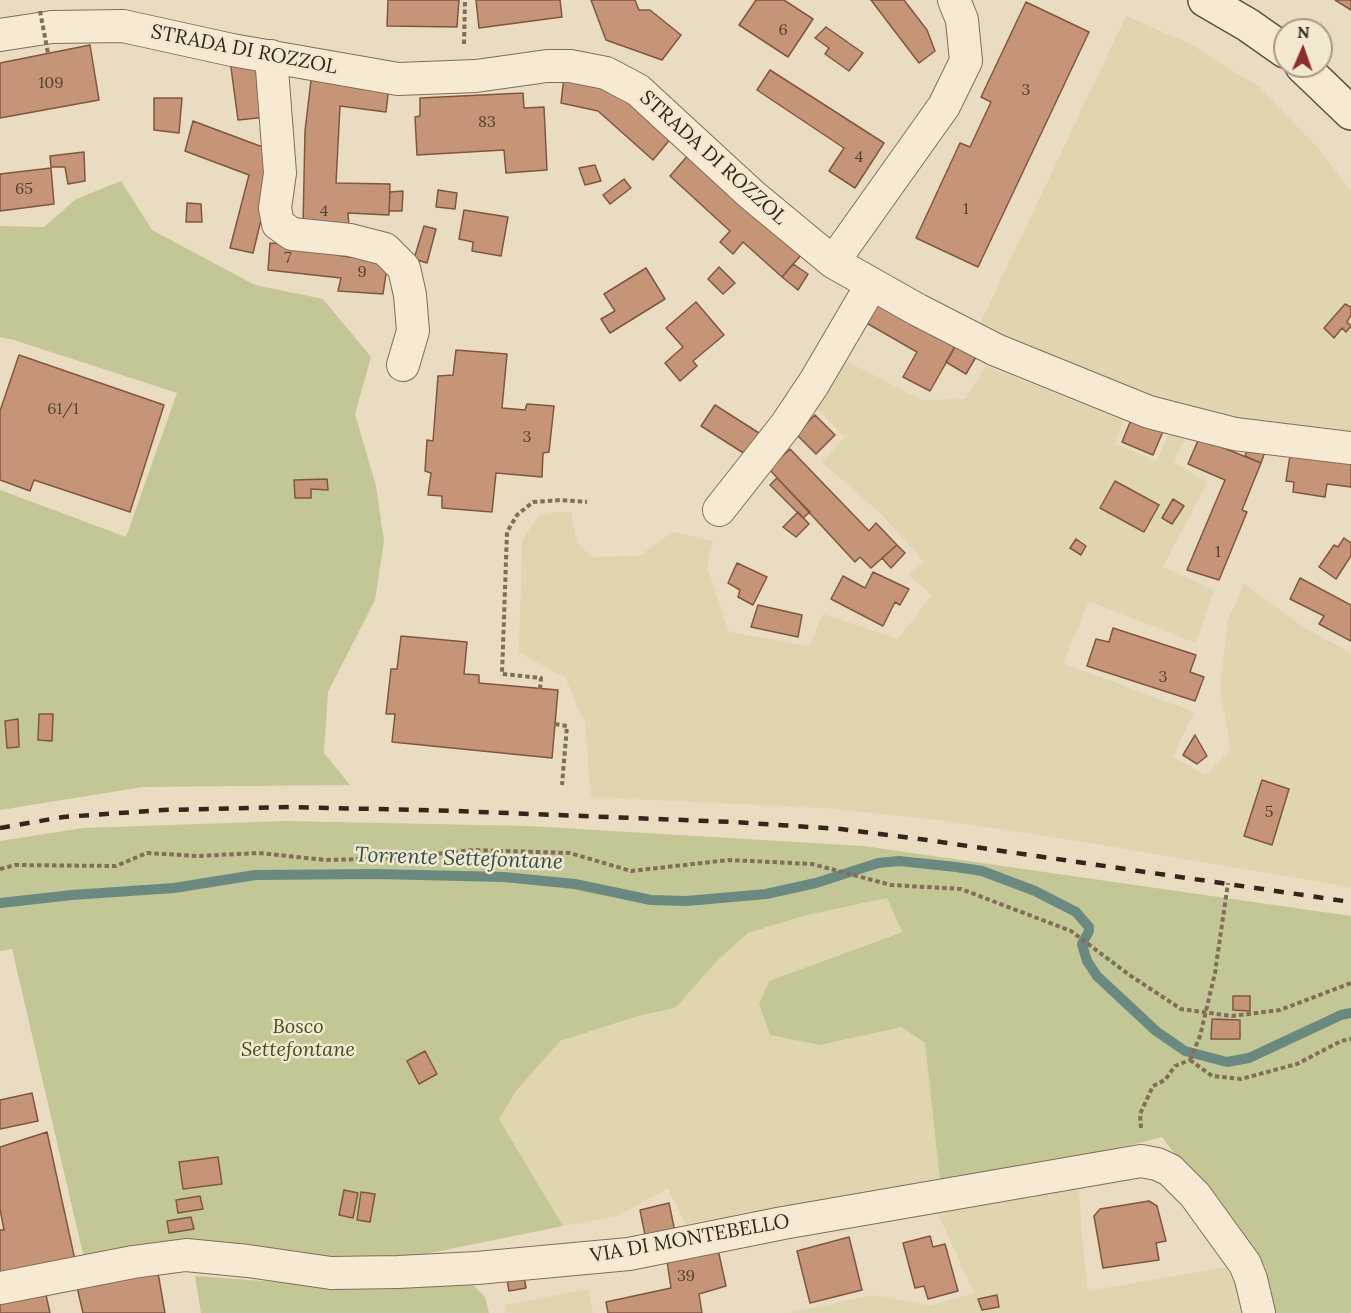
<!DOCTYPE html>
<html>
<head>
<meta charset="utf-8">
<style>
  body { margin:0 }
  #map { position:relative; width:1351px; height:1313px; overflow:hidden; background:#eadcc0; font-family:Lora,serif }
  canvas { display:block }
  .north { position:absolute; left:1273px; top:18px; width:60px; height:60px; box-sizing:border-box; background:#f2e7cf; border:2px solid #a59a88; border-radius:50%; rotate:2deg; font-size:16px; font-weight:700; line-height:24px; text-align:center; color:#32261d }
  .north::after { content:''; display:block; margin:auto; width:21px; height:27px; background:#8d2d32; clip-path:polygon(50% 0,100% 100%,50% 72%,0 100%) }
</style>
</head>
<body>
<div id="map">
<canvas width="1351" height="1313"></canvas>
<div class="north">N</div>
</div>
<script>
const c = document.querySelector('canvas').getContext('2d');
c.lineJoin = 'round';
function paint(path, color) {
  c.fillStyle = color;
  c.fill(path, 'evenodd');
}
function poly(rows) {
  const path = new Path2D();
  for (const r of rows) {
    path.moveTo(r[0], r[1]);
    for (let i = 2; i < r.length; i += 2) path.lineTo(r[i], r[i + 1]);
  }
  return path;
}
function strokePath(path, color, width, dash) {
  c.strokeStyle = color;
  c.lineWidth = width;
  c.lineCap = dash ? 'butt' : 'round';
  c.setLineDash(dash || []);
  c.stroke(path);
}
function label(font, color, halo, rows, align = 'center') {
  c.font = font + ' Lora,serif';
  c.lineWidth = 5;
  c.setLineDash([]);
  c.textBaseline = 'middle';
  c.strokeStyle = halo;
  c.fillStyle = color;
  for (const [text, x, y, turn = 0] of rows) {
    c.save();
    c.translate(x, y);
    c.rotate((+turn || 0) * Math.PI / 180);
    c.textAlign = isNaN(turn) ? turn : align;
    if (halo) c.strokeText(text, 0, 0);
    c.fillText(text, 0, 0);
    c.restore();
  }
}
const farmland = poly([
  [1126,16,1190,44,1259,87,1317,147,1351,191,1351,431,1295,427,1229,418,1160,403,979,326],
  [844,360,923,400,965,399,986,366,1123,420,1115,444,1157,461,1170,431,1185,436,1174,463,1207,482,1163,567,1214,590,1196,643,1089,601,1063,663,1194,712,1173,757,1205,775,1231,749,1220,689,1228,620,1244,584,1306,629,1351,653,1351,887,1078,841,939,820,824,808,591,797,585,723,565,677,519,653,522,540,539,516,558,512,571,512,577,543,592,557,639,556,673,532,713,541,707,566,729,632,809,646,823,614,898,639,932,595,908,575,924,562,881,514,822,462,845,437,817,409],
  [887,898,902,931,769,981,759,1005,770,1035,820,1045,902,1027,925,1043,940,1180,685,1224,668,1188,618,1216,563,1226,499,1119,516,1091,560,1041,638,1016,675,1008,718,960,748,933,807,915],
  [1079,1189,1082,1239,1088,1291,1234,1266,1253,1313,789,1313,872,1295,929,1306,974,1293,938,1213],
  [588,1289,593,1313,505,1313,504,1305]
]);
const green = poly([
  [121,181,152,230,255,285,323,299,371,357,355,414,376,486,384,541,375,600,328,692,324,753,350,785,143,787,0,810,0,490,126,537,177,393,14,340,0,337,0,226,44,227,76,199],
  [285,821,529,826,863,846,1351,916,1351,1313,1267,1313,1243,1247,1162,1137,1057,1164,987,1171,940,1180,925,1043,902,1027,820,1045,770,1035,759,1004,769,981,902,932,887,898,807,915,748,933,718,960,675,1008,638,1016,560,1041,516,1091,499,1119,563,1226,396,1260,84,1258,12,949,0,951,0,841,83,828],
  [195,1276,331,1286,468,1280,485,1297,489,1313,201,1313]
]);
const stream = poly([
  [0,903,72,895,174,888,255,875,377,874,504,877,575,884,651,900,687,901,766,894,816,883,878,863,899,861,956,867,982,871,1035,891,1076,912,1089,927,1089,931,1082,944,1087,961,1097,976,1156,1031,1185,1051,1227,1062,1249,1058,1341,1015,1351,1013]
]);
const building = poly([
  [388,0,459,0,457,27,387,26,388,0],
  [476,0,560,0,562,17,479,28,476,0],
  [591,0,635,0,639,10,650,10,681,35,662,60,606,40,591,0],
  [756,0,784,0,813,19,788,57,739,25,756,0],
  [871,0,904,0,927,30,935,51,919,63,871,0],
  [1335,0,1351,0,1351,10,1335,0],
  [1026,2,1089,32,978,267,916,238,960,143,970,147,991,102,981,97,1026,2],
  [826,27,863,53,849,71,825,54,829,48,815,38,826,27],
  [90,45,99,100,0,118,0,63,90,45],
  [230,60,260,69,267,117,238,120,230,60],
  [770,70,884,143,855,188,829,171,844,148,757,90,770,70],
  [312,72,389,86,386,112,340,106,336,183,390,184,389,215,348,213,349,229,303,226,305,131,312,72],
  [564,77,619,89,672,137,653,160,598,111,561,103,564,77],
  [523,93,524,108,544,107,547,170,506,173,504,150,417,155,415,117,420,116,420,98,523,93],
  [154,98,182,98,179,133,154,130,154,98],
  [193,121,268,149,262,216,253,253,230,248,249,175,185,151,193,121],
  [84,152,85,181,68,184,65,167,51,167,50,156,84,152],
  [690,153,802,254,782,277,743,242,733,254,720,242,730,231,670,176,690,153],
  [595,165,601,181,585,185,579,168,595,165],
  [51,168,54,204,0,211,0,174,51,168],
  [624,179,631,188,610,204,603,195,624,179],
  [438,190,457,193,455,209,436,207,438,190],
  [403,191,402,211,389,211,390,192,403,191],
  [187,203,201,204,202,222,186,222,187,203],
  [464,210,508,217,501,256,472,251,473,242,459,239,464,210],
  [424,226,436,229,427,263,414,259,424,226],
  [270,243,342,248,341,256,388,260,383,294,338,291,341,278,268,270,270,243],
  [793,264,808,274,798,290,782,277,793,264],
  [719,267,735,283,723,294,708,279,719,267],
  [646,268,665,299,610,333,601,319,615,311,604,294,646,268],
  [875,297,959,340,930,391,903,377,917,352,863,321,875,297],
  [696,302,724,335,693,361,697,366,680,381,665,363,683,347,666,328,696,302],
  [1345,304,1351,307,1351,315,1347,322,1351,326,1346,332,1342,328,1334,338,1324,328,1345,304],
  [959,340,980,350,966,374,946,362,959,340],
  [456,350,507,354,502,408,525,410,527,404,554,406,549,452,543,453,542,477,496,473,492,512,442,508,442,496,428,495,431,473,425,471,427,440,433,441,438,376,453,375,456,350],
  [19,355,164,405,130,512,34,480,30,491,0,480,0,411,19,355],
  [715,405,759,433,745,454,701,426,715,405],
  [815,415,835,435,816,454,796,434,815,415],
  [1133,415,1164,429,1153,455,1122,442,1133,415],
  [1199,438,1261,463,1242,510,1247,512,1219,580,1187,570,1225,480,1188,464,1199,438],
  [1249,445,1265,452,1261,463,1245,456,1249,445],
  [790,449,869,531,876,523,897,545,871,568,860,557,855,562,769,469,790,449],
  [1291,449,1351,458,1351,487,1327,484,1325,497,1293,492,1294,482,1286,481,1291,449],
  [777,478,810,512,803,518,770,485,777,478],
  [327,479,328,490,311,489,311,498,295,498,294,480,327,479],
  [1115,481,1159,505,1144,532,1100,508,1115,481],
  [1173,499,1184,506,1172,524,1162,518,1173,499],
  [798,512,809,524,796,537,783,527,798,512],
  [1344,538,1351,543,1351,556,1336,579,1319,567,1334,545,1338,547,1344,538],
  [1076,539,1086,546,1081,555,1070,548,1076,539],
  [897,545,905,553,891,568,882,558,897,545],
  [737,563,767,577,753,605,738,597,740,590,728,583,737,563],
  [873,572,909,589,900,605,895,602,883,626,831,599,843,576,865,588,873,572],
  [1300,578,1351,605,1351,641,1319,624,1324,616,1290,599,1300,578],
  [758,605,802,615,798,637,751,627,758,605],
  [1113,628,1196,655,1190,672,1204,677,1195,701,1087,666,1096,639,1109,642,1113,628],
  [401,636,467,642,464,674,479,675,479,683,558,690,552,758,392,742,395,714,386,714,391,669,397,669,401,636],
  [39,714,53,714,52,741,38,740,39,714],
  [18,719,19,747,7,748,5,721,18,719],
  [1195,735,1207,756,1197,764,1183,755,1195,735],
  [1262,780,1289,789,1272,845,1244,836,1262,780],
  [1233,996,1250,996,1250,1011,1233,1010,1233,996],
  [1212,1019,1240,1020,1240,1039,1211,1039,1212,1019],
  [425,1051,437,1074,419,1084,407,1061,425,1051],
  [32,1093,38,1121,0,1129,0,1100,32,1093],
  [47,1132,75,1260,0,1274,0,1230,4,1230,0,1209,0,1147,47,1132],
  [218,1157,222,1184,183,1189,179,1162,218,1157],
  [344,1190,358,1193,353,1218,339,1215,344,1190],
  [361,1192,375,1194,370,1222,357,1220,361,1192],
  [200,1196,203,1209,178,1213,176,1200,200,1196],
  [1149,1201,1157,1206,1166,1241,1156,1243,1159,1260,1103,1268,1094,1216,1100,1209,1149,1201],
  [669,1203,675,1232,646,1240,640,1210,669,1203],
  [191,1217,194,1229,169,1233,167,1221,191,1217],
  [930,1236,933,1247,945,1244,958,1291,928,1299,924,1286,915,1288,903,1243,930,1236],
  [849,1237,862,1290,810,1303,797,1251,849,1237],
  [717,1245,726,1286,699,1294,702,1313,608,1313,606,1302,671,1288,666,1254,717,1245],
  [523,1272,526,1288,509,1291,506,1274,523,1272],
  [158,1273,165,1313,83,1313,77,1287,158,1273],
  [46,1295,50,1313,0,1313,0,1303,46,1295],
  [997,1295,999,1307,982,1310,978,1299,997,1295]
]);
const path = poly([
  [464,44,465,0],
  [540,689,541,678,502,674,507,532,517,515,533,502,561,500,587,502],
  [555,724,567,726,562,785],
  [0,869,15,865,116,866,147,853,198,856,259,853,326,860,400,858,473,850,570,853,631,871,729,860,812,864,891,885,961,889,1071,931,1128,974,1181,1009,1232,1016,1280,1010,1351,983],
  [1190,1060,1200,1036,1215,973,1228,883],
  [1190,1060,1212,1076,1241,1079,1297,1064,1341,1041,1351,1039],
  [1141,1128,1140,1114,1153,1086,1165,1080,1175,1066,1190,1060]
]);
const minor = poly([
  [0,35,52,27,123,26,232,50,398,79,476,76,547,66,570,66,606,73,638,90,752,195,833,262,918,310,996,350,1149,412,1235,434,1351,448],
  [271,56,280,173,275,208,278,224,292,234,350,240,385,249,404,268,410,295,413,331,403,365],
  [833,262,944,106,966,61,962,20,954,0],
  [719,510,786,425,814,383,872,284],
  [0,1288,133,1262,186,1255,248,1261,331,1273,398,1272,477,1268,629,1254,783,1223,1141,1161,1157,1164,1170,1170,1195,1195,1245,1264,1251,1279,1259,1313]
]);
const secondary = poly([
  [1205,0,1248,25,1285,51],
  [1302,66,1351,113]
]);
const rail = poly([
  [0,828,63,817,163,810,292,807,456,811,733,822,841,829,927,840,1351,902]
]);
const pathBridge = poly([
  [40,11,48,53]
]);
const numberNames = [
  ["6",783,30],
  ["109",51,83],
  ["3",1026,90],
  ["83",487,122],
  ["4",859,157],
  ["65",24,189],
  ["1",966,209],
  ["4",324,211],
  ["7",288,258],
  ["9",362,272],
  ["61/1",63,409],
  ["3",527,437],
  ["1",1218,552],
  ["3",1163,677],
  ["5",1269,812],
  ["39",686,1276]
];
const streetNames = [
  ["STRADA DI ROZZOL",244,50,11],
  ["STRADA DI ROZZOL",713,158,42],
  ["VIA DI MONTEBELLO",690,1239,-10]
];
const parkNames = [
  ["Bosco",298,1027],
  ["Settefontane",298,1050]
];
const waterNames = [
  ["Torrente Settefontane",459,859,2]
];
paint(farmland, '#dfd5ae');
paint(green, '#c3c795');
strokePath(stream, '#6a8980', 10);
paint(building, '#c69578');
strokePath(building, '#7f5741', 1.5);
strokePath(minor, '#826d59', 34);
strokePath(secondary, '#644e3c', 36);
strokePath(path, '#826d59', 4, [4.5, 3]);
strokePath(minor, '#f6ead2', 32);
strokePath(secondary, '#f6ead2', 33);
strokePath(rail, '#32261d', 4.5, [10, 10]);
strokePath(pathBridge, '#826d59', 4, [4.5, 3]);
label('16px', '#574234', null, numberNames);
label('20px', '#32261d', '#f2e7cf', streetNames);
label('italic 20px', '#454e24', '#f2e7cf', parkNames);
label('italic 21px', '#2d514d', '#f2e7cf', waterNames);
</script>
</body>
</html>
